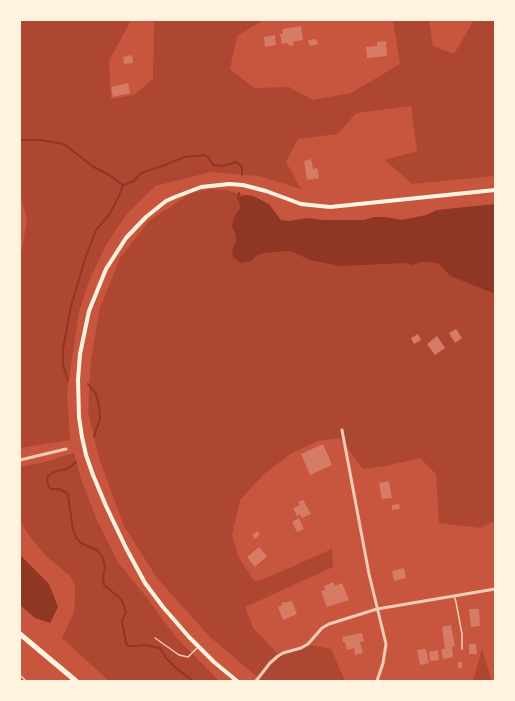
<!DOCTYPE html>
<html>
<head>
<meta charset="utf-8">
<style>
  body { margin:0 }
  #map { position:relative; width:515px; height:701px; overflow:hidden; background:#c8553d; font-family:"DM Sans",sans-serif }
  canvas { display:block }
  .frame { position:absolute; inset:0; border:21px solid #fff3e0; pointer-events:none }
</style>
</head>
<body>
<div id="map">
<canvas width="515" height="701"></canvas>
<div class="frame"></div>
</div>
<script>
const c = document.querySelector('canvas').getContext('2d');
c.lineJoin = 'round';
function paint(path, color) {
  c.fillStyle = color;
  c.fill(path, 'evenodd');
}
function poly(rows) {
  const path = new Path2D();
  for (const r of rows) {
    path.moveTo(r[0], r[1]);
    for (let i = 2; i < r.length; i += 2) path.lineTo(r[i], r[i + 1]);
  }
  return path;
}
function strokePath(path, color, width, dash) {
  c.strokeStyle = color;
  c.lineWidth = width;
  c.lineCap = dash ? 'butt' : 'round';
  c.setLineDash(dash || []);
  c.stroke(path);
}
const green = poly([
  [20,20,131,20,109,61,111,99,134,95,153,79,154,20,263,20,237,36,230,69,254,88,289,87,313,100,351,93,400,64,393,20,429,20,433,46,454,54,474,20,495,20,495,176,412,184,385,160,417,151,411,106,356,113,338,134,298,139,286,162,301,189,259,176,211,172,155,186,126,215,105,247,89,281,79,312,67,393,70,440,20,448,20,251,22,250,27,220,20,194],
  [212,189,225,190,245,195,240,197,238,202,240,208,233,219,232,227,235,232,236,241,232,249,251,261,258,255,264,253,290,251,310,260,404,263,412,265,423,262,438,263,450,276,495,294,495,521,480,528,439,523,436,474,420,458,386,466,363,469,340,438,318,441,292,453,264,474,240,500,232,535,238,556,254,581,262,580,332,549,333,567,245,607,253,628,277,653,311,645,331,649,345,681,262,681,209,636,157,578,124,526,99,458,88,412,91,359,100,308,120,258,149,221,191,193],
  [74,453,81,479,97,520,117,561,147,598,175,636,219,681,109,681,62,638,74,612,75,599,75,585,70,576,46,556,31,538,22,524,20,520,20,467,45,462],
  [482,649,492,681,472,681,473,680]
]);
const water = poly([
  [245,195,253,196,269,204,281,220,289,221,307,218,323,220,364,220,374,217,386,217,401,220,426,215,437,210,495,204,495,294,450,276,438,263,423,262,412,265,404,263,340,266,310,260,290,251,264,253,258,255,251,261,241,263,233,257,232,249,236,241,235,232,232,227,233,219,240,208,238,199,240,197],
  [20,555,49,584,58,607,50,623,35,618,20,605]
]);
const stream = poly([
  [20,140,40,140,64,144,92,166,109,175,123,185],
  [123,185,134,181,141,173,165,165,184,157,205,155,209,158,213,165,223,166,236,162,242,167,242,175],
  [238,199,239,193],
  [68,380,63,365,63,349,71,306,86,256,96,230,109,215,118,198,123,185],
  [88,384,96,394,99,406,100,419,94,436],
  [76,462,69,468,54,472,48,476,47,481,49,487,52,489,59,489,65,492,68,495,73,530,77,539,81,543,97,550,103,558,105,567,103,577,104,585,121,599,124,606,126,612,122,621,126,643,129,646,136,646,144,645,160,648,166,658,176,668,193,681]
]);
const building = poly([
  [301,26,303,40,293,42,294,45,289,46,288,43,282,44,280,34,283,34,282,29],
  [275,35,276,45,265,47,264,37],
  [316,39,318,44,310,46,308,40],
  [386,41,387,56,367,58,366,47,377,46,377,42],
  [132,55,133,63,124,64,123,57],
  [128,83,130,93,113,97,111,87],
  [311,159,313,169,317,168,319,178,307,180,304,161],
  [456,329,462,338,455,343,449,333],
  [418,334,421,340,414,344,411,338],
  [437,336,445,348,435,355,427,344],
  [323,444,332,465,310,475,301,454],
  [389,481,392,498,382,499,379,483],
  [303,500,311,514,302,518,300,514,297,516,293,508,300,505,298,502],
  [399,504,400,509,392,510,392,505],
  [299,518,304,529,297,532,292,522],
  [257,531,260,534,255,539,252,535],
  [259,547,267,556,255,567,247,557],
  [404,568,406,578,394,581,392,571],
  [333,582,335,586,342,583,349,600,327,607,321,591,325,590,324,586],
  [292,601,297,614,283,620,278,607,282,605,282,603],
  [469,609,479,609,480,626,471,627],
  [451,625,455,646,452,647,453,657,443,659,441,649,445,649,442,627],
  [362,633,364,641,360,642,363,653,355,655,354,648,347,650,345,642,343,642,342,637],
  [469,644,476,644,477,654,469,654],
  [426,649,429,663,420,665,417,650],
  [438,650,439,660,430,661,429,652],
  [458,662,462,662,462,668,458,668]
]);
const service = poly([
  [454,596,456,602,462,634,462,649],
  [155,638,179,655,188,657,198,647],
  [20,675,26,681]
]);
const minor = poly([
  [342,430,369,574,386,644,383,663,377,681],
  [20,460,66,449],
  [256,681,270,663,278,656,283,653,301,648,308,644,322,628,329,624,377,609,495,589]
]);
const secondary = poly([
  [237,681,214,662,189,637,163,607,145,583,126,548,106,506,93,475,86,455,82,437,79,417,78,380,80,354,89,311,106,269,126,238,146,217,166,201,175,197,201,187,229,184,243,185,266,191,301,204,330,207,495,190]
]);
const trunk = poly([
  [20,634,76,681]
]);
paint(green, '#ae4732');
paint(water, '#8f3625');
strokePath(stream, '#8f3625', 2);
paint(building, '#d67c66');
strokePath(service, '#f1ccb7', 1.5);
strokePath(minor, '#f1ccb7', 3);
strokePath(secondary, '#fff3e0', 4);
strokePath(trunk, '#fff3e0', 5);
</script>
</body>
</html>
